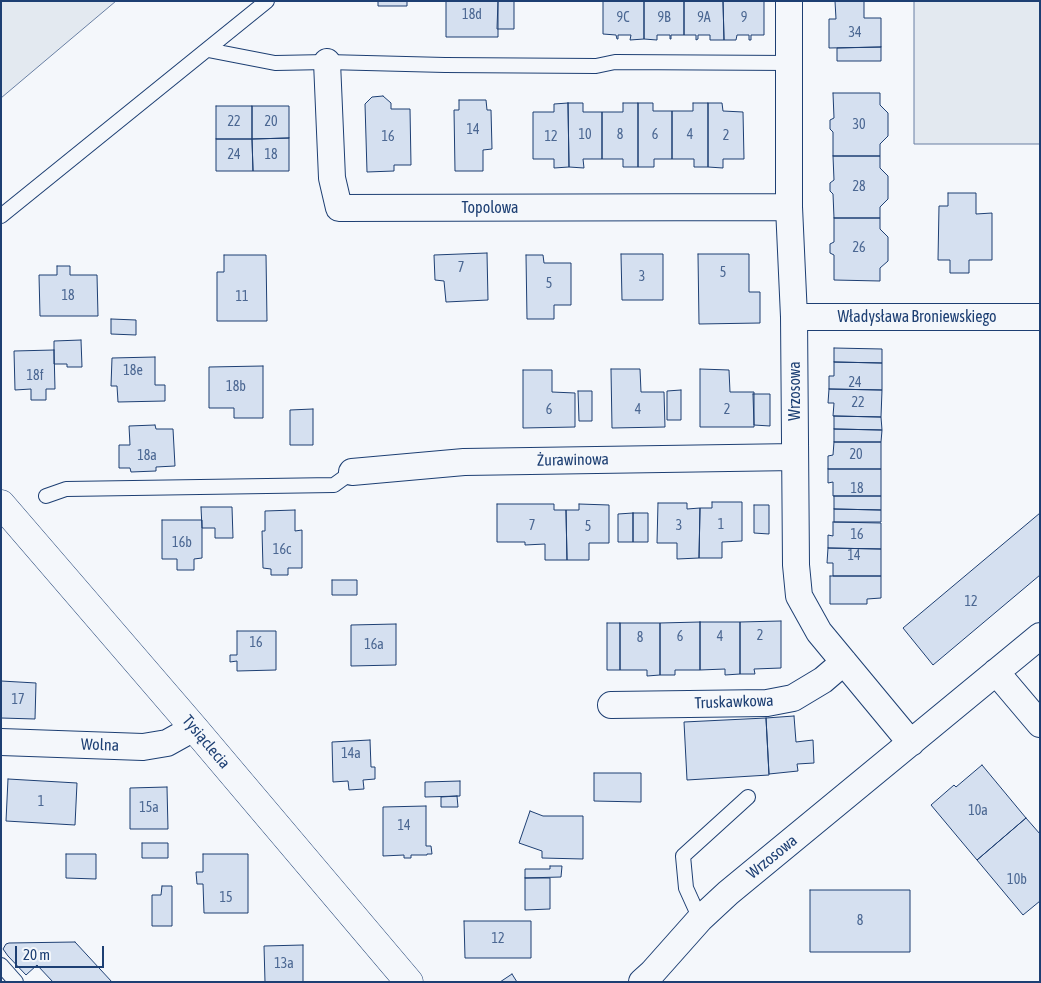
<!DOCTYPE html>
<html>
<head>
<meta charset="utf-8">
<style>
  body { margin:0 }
  #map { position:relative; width:1041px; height:983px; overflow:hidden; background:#f4f7fb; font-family:"Asap Condensed",sans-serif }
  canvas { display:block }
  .frame { position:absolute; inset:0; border:2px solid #1d3f73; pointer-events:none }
  .scale { position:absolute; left:15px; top:946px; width:89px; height:22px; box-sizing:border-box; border:2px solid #1d3f73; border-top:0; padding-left:6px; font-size:15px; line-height:18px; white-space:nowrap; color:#1d3f73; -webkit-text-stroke:4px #f4f7fb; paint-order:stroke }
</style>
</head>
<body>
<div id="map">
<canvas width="1041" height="983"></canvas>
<div class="frame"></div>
<div class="scale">20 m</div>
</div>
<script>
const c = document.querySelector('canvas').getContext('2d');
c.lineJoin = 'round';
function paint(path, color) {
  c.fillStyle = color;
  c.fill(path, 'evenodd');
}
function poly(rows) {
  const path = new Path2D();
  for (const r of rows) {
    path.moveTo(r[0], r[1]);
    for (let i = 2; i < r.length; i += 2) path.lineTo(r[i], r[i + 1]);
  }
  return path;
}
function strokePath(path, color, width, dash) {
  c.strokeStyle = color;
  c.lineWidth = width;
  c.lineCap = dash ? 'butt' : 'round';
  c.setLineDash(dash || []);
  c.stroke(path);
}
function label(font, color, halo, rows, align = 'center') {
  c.font = font + ' "Asap Condensed",sans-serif';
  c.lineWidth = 4;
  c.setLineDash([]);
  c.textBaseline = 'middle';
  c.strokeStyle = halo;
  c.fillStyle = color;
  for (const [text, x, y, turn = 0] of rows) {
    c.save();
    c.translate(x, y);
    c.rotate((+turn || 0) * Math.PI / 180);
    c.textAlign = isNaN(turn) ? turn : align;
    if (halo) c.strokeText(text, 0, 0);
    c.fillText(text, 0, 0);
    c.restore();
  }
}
const green = poly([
  [1,1,116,1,1,98,1,1],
  [914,1,1040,1,1040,144,914,144,914,1]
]);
const building = poly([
  [378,1,407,1,407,6,378,6,378,1],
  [446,1,498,1,498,37,446,37,446,1],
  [498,1,514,1,514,29,497,29,498,1],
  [603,1,644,1,644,39,630,40,631,35,618,35,618,39,617,39,616,35,603,34,603,1],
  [644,1,684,1,684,35,671,35,671,39,670,39,670,35,657,35,657,40,644,39,644,1],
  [684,1,723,1,724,40,710,40,710,35,698,35,698,39,696,40,696,35,684,35,684,1],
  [723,1,764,1,764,35,751,35,751,40,749,40,749,35,737,35,736,40,724,40,723,1],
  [835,1,864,1,864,18,881,18,881,47,829,48,829,19,836,19,835,1],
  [881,47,881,61,837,61,837,48,881,47],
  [833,93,880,93,880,105,888,113,888,136,880,144,880,156,833,156,833,132,830,129,830,120,834,118,833,93],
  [383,96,391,103,391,109,410,109,411,165,394,165,394,171,367,172,365,104,372,97,383,96],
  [459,100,486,100,487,110,491,110,492,149,483,150,483,171,455,171,454,110,459,110,459,100],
  [568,103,583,103,583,112,602,112,602,159,583,159,584,168,569,167,568,103],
  [568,103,569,167,554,168,554,159,533,159,533,112,554,112,554,104,568,103],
  [623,103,638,103,638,167,623,167,623,159,602,159,602,112,623,112,623,103],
  [638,103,653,103,653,111,672,111,672,159,654,159,654,167,638,167,638,103],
  [693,103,708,103,708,167,694,167,694,159,672,159,672,111,693,111,693,103],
  [708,103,722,103,723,111,743,112,744,159,723,159,723,168,708,167,708,103],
  [216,106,252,106,252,139,216,139,216,106],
  [252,106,289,106,289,138,252,139,252,106],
  [289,138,289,171,253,171,252,139,289,138],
  [216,139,252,139,253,171,216,171,216,139],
  [833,156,880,156,880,168,888,176,888,199,880,207,880,218,834,218,833,194,830,191,830,183,834,180,833,156],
  [948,193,976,193,976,214,992,213,992,260,969,260,969,273,950,273,950,260,938,260,939,206,948,206,948,193],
  [834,218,880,218,880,229,888,237,888,261,880,268,880,281,834,280,834,255,830,253,830,244,834,242,834,218],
  [487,253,488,300,446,302,444,281,435,280,434,255,487,253],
  [621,254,663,254,663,300,622,300,621,254],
  [698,254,749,254,749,292,760,292,760,323,699,324,698,254],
  [224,255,266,255,267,321,217,321,217,272,224,272,224,255],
  [526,255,543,255,544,263,571,263,571,305,554,305,554,319,527,319,526,255],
  [57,266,70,266,70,275,97,275,98,316,40,316,39,275,57,275,57,266],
  [111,319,136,320,136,335,111,334,111,319],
  [81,340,82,367,67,367,67,364,54,364,54,341,81,340],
  [834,348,882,349,882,363,834,362,834,348],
  [54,350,55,389,46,389,46,400,31,400,31,389,15,390,14,351,54,350],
  [155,357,155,385,165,385,165,401,118,402,117,386,111,386,112,358,155,357],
  [834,362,882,363,882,390,829,389,829,376,834,376,834,362],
  [263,366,263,418,234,418,234,408,209,408,209,367,263,366],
  [611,369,640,369,641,392,664,392,665,427,612,428,611,369],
  [700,369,729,370,730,392,754,392,754,427,700,427,700,369],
  [523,370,552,370,552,392,575,393,575,427,523,428,523,370],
  [829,389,882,390,881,417,833,416,834,403,828,403,829,389],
  [681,390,681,420,667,420,667,391,681,390],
  [578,391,592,391,592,421,579,421,578,391],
  [753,394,770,394,770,426,754,425,753,394],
  [313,409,313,445,290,445,290,410,313,409],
  [834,416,881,417,882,430,834,429,834,416],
  [155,425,156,429,173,429,175,466,156,467,156,471,131,472,130,468,119,468,119,445,130,445,129,426,155,425],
  [834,429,882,430,881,442,834,442,834,429],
  [834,442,881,442,881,469,828,469,828,456,833,455,834,442],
  [828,469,881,469,881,496,833,496,833,482,828,483,828,469],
  [834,496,881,496,881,510,834,509,834,496],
  [712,502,742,502,742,541,722,542,722,558,699,558,700,508,712,508,712,502],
  [658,503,687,503,687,509,700,508,699,558,677,559,677,543,657,543,658,503],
  [497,504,554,504,554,510,566,510,567,560,545,560,545,544,525,545,525,542,497,542,497,504],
  [579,504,609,505,609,543,589,543,589,560,567,560,566,510,579,510,579,504],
  [754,505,769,505,769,534,754,533,754,505],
  [201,507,232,507,233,538,215,538,215,528,202,528,201,507],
  [834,509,881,510,881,522,834,522,834,509],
  [295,510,295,531,302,530,302,568,288,568,288,575,271,575,271,569,263,568,262,531,265,531,265,511,295,510],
  [633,513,633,542,618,542,618,514,633,513],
  [633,513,648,513,648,542,633,542,633,513],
  [1040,513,1040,575,933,665,903,628,1040,513],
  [162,520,202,520,202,558,194,559,194,570,177,570,177,559,162,559,162,520],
  [833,522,881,523,881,549,828,548,828,535,833,536,833,522],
  [828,548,881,549,881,576,833,576,833,563,827,563,828,548],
  [830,576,881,576,881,598,867,599,867,604,830,604,830,576],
  [332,580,357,580,357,595,332,595,332,580],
  [781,621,781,668,754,669,755,674,740,674,740,622,781,621],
  [700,622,740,622,740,674,725,675,725,669,700,670,700,622],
  [700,622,700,670,675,670,675,675,660,675,660,623,700,622],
  [607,623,620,623,620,670,607,670,607,623],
  [620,623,660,623,660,675,647,676,647,670,620,670,620,623],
  [396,624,396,665,351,666,351,625,396,624],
  [237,631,276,631,276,670,237,671,237,661,230,662,230,655,237,655,237,631],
  [1,681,36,683,35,719,1,718,1,681],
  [794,716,796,742,813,740,814,763,797,764,798,771,769,774,766,718,794,716],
  [766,718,769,775,687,780,684,722,766,718],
  [370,740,371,767,375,767,375,779,363,780,364,789,349,790,348,781,333,782,332,742,370,740],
  [982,765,1026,818,977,860,931,805,954,785,956,787,982,765],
  [594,773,641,773,641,802,594,801,594,773],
  [8,779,77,783,75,825,6,821,8,779],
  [460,781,460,796,425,797,425,782,460,781],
  [167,787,168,829,130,829,130,788,167,787],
  [457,796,458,807,441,807,441,797,457,796],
  [426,806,426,846,431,846,432,854,427,854,427,855,411,855,411,858,404,858,404,855,383,856,383,807,426,806],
  [530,811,543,816,583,816,583,859,542,858,542,851,519,843,530,811],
  [1026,818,1040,834,1040,901,1023,915,977,860,1026,818],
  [142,843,168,843,168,858,142,858,142,843],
  [66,854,96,854,96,879,66,878,66,854],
  [203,854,248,854,248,913,204,913,203,884,197,884,196,872,203,872,203,854],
  [550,866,562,866,561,877,525,878,525,869,550,869,550,866],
  [525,878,550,878,550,909,525,910,525,878],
  [162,886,172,886,172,926,152,926,152,895,161,895,162,886],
  [810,890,910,890,910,952,810,952,810,890],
  [464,921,531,921,531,958,465,958,464,921],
  [75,942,112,982,53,982,37,965,26,975,8,956,3,949,6,944,9,943,75,942],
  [303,945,303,982,265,982,264,946,303,945],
  [512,974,517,982,500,982,512,974]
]);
const service = poly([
  [208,50,275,63,327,62,445,65,596,66,615,62,789,63],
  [1,216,267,1],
  [46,496,66,489,334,485,352,472],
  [700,919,686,888,683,856,748,797],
  [1,965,16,982]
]);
const minor = poly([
  [789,1,789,207,794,317,796,565,799,596,819,632,911,743],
  [327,62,332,178,339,208,789,207],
  [794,317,1040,317],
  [352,472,464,462,795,457],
  [996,672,1040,724],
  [611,705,767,703,793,698,823,680,844,662],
  [1,742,143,747,167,743,194,728],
  [642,982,652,973,700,919,728,893,1040,636]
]);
const tertiary = poly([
  [1,504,194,728,409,982]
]);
const numberNames = [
  ["18d",472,15],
  ["9C",623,18],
  ["9B",664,18],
  ["9A",704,18],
  ["9",744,18],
  ["34",855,33],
  ["22",234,122],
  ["20",271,122],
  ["30",859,125],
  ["14",473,130],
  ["10",585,135],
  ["8",620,135],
  ["6",655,135],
  ["4",690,135],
  ["2",726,136],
  ["16",388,137],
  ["12",551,137],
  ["24",234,155],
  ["18",271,155],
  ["28",859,187],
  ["26",859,248],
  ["7",461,268],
  ["5",723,273],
  ["3",642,277],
  ["5",549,284],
  ["18",68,296],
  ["11",242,297],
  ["18e",133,371],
  ["18f",35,376],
  ["24",855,383],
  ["18b",236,387],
  ["22",858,403],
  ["6",549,410],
  ["4",638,410],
  ["2",727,410],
  ["20",856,455],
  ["18a",147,456],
  ["18",857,489],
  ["1",721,525],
  ["7",532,526],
  ["3",679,526],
  ["5",588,527],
  ["16",857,535],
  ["16b",182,543],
  ["16c",282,550],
  ["14",854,556],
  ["12",971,602],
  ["2",760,636],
  ["6",680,637],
  ["4",720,637],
  ["8",640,638],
  ["16",256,643],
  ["16a",374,645],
  ["17",18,700],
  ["14a",351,754],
  ["1",41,802],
  ["15a",149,808],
  ["10a",978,811],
  ["14",404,826],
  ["10b",1017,880],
  ["15",226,898],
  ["8",860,921],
  ["12",498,939],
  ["13a",284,964]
];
const streetNames = [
  ["Topolowa",490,208],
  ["Władysława Broniewskiego",917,317],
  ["Wrzosowa",795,391,-90],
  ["Żurawinowa",573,460,-1],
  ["Truskawkowa",734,702,-2],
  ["Tysiąclecia",206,742,50],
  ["Wolna",100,745,2],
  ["Wrzosowa",772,857,-39]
];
paint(green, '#e3e9f0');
strokePath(green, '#687fa3', 1);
paint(building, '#d5e0f0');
strokePath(building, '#1d3f73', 1);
strokePath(service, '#1d3f73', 16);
strokePath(minor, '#1d3f73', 28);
strokePath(tertiary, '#1d3f73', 29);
strokePath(service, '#f4f7fb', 14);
strokePath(minor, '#f4f7fb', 26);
strokePath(tertiary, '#f4f7fb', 28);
label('14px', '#4b6792', null, numberNames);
label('16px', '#1d3f73', '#f4f7fb', streetNames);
</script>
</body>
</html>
